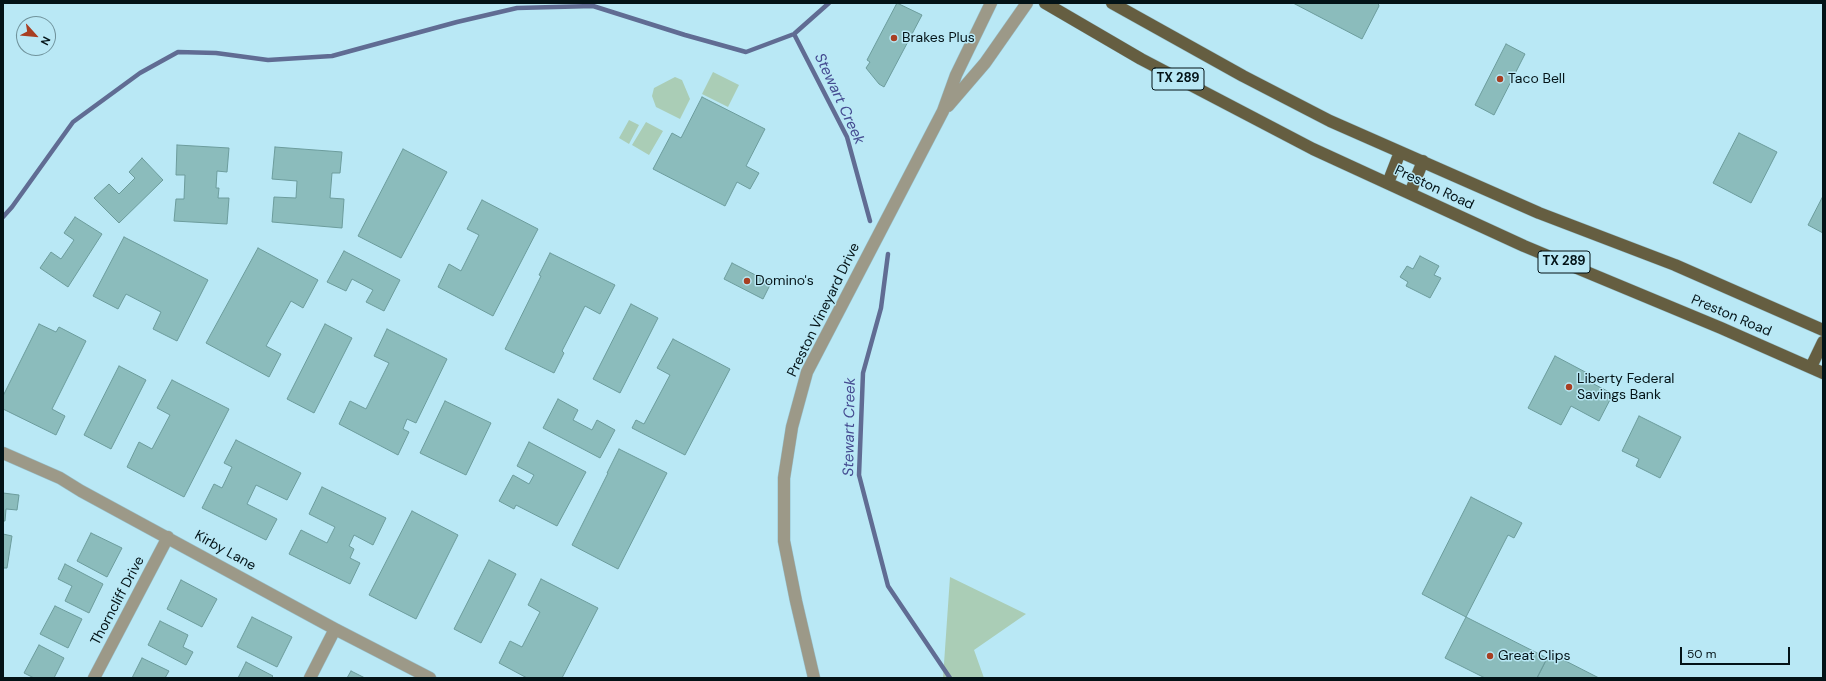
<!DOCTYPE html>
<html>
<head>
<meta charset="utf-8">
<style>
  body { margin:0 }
  #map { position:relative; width:1826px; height:681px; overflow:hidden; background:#b9e8f5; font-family:"DM Sans",sans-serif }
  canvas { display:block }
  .frame { position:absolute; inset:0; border:4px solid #031317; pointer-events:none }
  .north { position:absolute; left:16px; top:16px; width:40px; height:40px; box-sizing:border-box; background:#b9e8f5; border:1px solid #70939c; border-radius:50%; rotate:117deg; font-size:11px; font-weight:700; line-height:16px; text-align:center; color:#031317 }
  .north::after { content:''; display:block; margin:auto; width:14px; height:18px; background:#a83f22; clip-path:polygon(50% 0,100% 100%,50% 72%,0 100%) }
  .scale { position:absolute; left:1680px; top:647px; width:110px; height:18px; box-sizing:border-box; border:2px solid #031317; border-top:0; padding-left:5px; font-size:12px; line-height:14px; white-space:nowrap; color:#031317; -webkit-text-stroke:3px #b9e8f5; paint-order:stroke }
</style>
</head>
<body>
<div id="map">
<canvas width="1826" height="681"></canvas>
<div class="frame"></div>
<div class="north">N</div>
<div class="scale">50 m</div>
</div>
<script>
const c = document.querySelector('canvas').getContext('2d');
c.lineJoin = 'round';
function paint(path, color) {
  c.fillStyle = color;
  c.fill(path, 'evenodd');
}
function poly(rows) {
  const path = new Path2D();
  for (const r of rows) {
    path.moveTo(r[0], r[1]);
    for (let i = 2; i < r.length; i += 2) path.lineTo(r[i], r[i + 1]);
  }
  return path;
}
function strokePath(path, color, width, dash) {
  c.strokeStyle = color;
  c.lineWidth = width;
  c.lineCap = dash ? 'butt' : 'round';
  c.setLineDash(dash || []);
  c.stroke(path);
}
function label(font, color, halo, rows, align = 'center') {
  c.font = font + ' "DM Sans",sans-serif';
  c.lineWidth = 3;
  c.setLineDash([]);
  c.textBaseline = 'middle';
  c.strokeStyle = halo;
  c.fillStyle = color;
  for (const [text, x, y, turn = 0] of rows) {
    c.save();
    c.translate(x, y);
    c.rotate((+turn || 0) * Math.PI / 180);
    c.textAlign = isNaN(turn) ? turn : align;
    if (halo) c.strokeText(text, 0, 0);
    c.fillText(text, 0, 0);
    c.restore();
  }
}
const green = poly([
  [713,72,739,85,728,107,702,94],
  [675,77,682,80,690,99,680,119,656,107,652,96,654,88],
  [629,120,639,125,629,144,619,138],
  [646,122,663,131,649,155,632,145],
  [950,577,1026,614,974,650,984,678,943,678]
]);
const stream = poly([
  [794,34,847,137,870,221],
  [3,217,12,207,73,122,140,73,178,52,216,53,268,60,332,56,457,22,517,8,593,6,685,35,746,52,794,34,829,3],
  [888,254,881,308,863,373,859,475,888,586,950,678]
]);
const building = poly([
  [897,3,922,15,884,87,879,84,866,68,870,62,867,60,897,3],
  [1293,3,1378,3,1379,6,1362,39,1293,3],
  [1506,44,1525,54,1494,115,1475,105,1506,44],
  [702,97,765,129,746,166,759,173,750,189,737,182,725,206,653,169,672,133,681,138,702,97],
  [1739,133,1777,152,1751,203,1713,183,1739,133],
  [177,145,229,148,227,172,217,171,216,188,219,188,218,198,229,198,227,224,174,221,176,199,184,199,185,175,176,175,177,145],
  [275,147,342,152,340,173,332,173,330,198,344,199,342,228,272,222,274,197,296,198,297,181,272,179,275,147],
  [403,149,447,172,401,258,358,236,403,149],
  [142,158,163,180,119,223,94,198,109,184,119,194,135,178,129,172,142,158],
  [1823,196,1823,233,1808,225,1823,196],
  [482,200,538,229,493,316,438,287,449,264,461,271,479,235,467,229,482,200],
  [75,217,102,234,68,287,40,268,51,252,61,259,74,240,64,233,75,217],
  [124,237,208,280,177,341,153,329,161,312,126,294,118,309,93,296,124,237],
  [258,248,318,280,303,308,291,301,266,346,281,354,269,377,206,343,258,248],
  [344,251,400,280,384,311,366,302,373,290,352,279,346,291,327,282,344,251],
  [550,253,615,285,600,314,585,306,562,351,564,353,554,373,505,349,541,276,539,275,550,253],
  [1420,256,1439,266,1434,275,1441,278,1430,298,1406,286,1408,282,1400,277,1407,266,1413,269,1420,256],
  [732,263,771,283,763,299,724,279,732,263],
  [631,304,658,318,620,393,593,379,631,304],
  [39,324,56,332,59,327,86,341,52,409,65,416,56,435,3,409,3,396,39,324],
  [325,324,352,338,314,413,287,399,325,324],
  [387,329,447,359,416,423,407,419,403,429,409,432,398,455,339,424,350,401,366,409,389,363,374,356,387,329],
  [673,339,730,369,685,455,632,428,636,420,644,424,670,375,657,368,673,339],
  [1555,356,1589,374,1586,380,1613,394,1599,421,1571,406,1561,425,1528,408,1555,356],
  [119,366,146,380,111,449,84,435,119,366],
  [172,380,229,409,184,497,127,467,139,442,152,449,170,415,157,408,172,380],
  [558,399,578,410,573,420,592,430,597,420,615,430,600,458,543,428,558,399],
  [445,401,491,423,466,475,420,453,445,401],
  [1639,416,1681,437,1660,478,1636,466,1639,459,1622,451,1639,416],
  [236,440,301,473,287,500,256,485,247,504,277,519,266,540,202,508,214,484,222,488,232,467,224,463,236,440],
  [529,442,586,472,557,526,516,505,514,509,499,501,513,475,529,484,534,475,517,466,529,442],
  [619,449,667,473,618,569,572,545,608,473,607,473,619,449],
  [322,487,386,518,373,545,354,535,349,546,354,549,350,558,360,563,350,584,289,554,301,530,327,543,335,527,309,514,322,487],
  [3,493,19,495,17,510,6,509,5,521,3,521,3,493],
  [1471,497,1522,523,1514,538,1508,535,1466,617,1422,594,1471,497],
  [412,511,458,535,416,619,369,595,412,511],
  [91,533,122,548,107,577,77,561,91,533],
  [3,534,12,536,7,568,3,568,3,534],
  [489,560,516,574,481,643,454,629,489,560],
  [65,564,103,584,89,613,65,601,72,586,58,579,65,564],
  [541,579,598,608,562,678,527,678,499,663,510,641,522,647,540,612,528,605,541,579],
  [181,580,217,599,202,627,167,609,181,580],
  [55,606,82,619,68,648,40,634,55,606],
  [252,617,292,637,277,667,237,647,252,617],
  [1466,617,1547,658,1537,678,1485,678,1445,658,1466,617],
  [160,621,188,635,183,647,193,652,186,665,148,645,160,621],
  [39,645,64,658,54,678,34,678,24,673,39,645],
  [1550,653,1599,678,1537,678,1550,653],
  [142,658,169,671,165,678,132,678,142,658],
  [246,662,273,676,271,678,238,678,246,662],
  [351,671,365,678,347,678,351,671]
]);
const minor = poly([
  [948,106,985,63,1027,3],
  [3,453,60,478,81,491,335,629,430,678],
  [94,678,168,537],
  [310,678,335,629],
  [814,678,796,601,784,541,784,478,792,427,807,372,943,111,956,75,991,3]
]);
const major = poly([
  [1045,3,1141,59,1313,149,1524,246,1721,328,1823,373],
  [1112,3,1243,76,1330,121,1539,213,1675,265,1823,330],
  [1388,183,1400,152],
  [1410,193,1423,161],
  [1811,367,1823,342]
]);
const markers = [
  [894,38,4,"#a83f22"],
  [1500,79,4,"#a83f22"],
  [747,281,4,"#a83f22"],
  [1569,387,4,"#a83f22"],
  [1490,656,4,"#a83f22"]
];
const shields = [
  [1178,79,52],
  [1564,262,52]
];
const shieldNames = [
  ["TX 289",1178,79],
  ["TX 289",1564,262]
];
const poiNames = [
  ["Brakes Plus",902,38],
  ["Taco Bell",1508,79],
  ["Domino's",755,281],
  ["Liberty Federal",1577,379],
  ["Savings Bank",1577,395],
  ["Great Clips",1498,656]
];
const streetNames = [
  ["Preston Road",1434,188,25],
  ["Preston Vineyard Drive",824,310,-64],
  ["Preston Road",1731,316,23],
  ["Kirby Lane",225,551,29],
  ["Thorncliff Drive",118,601,-62]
];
const waterNames = [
  ["Stewart Creek",839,99,65],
  ["Stewart Creek",850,427,-89]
];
paint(green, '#aacdb6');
strokePath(stream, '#606c93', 4.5);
paint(building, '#8bbcbc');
strokePath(building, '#6c9c9c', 1);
strokePath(minor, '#98c2cd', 13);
strokePath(major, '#98c2cd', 13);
strokePath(minor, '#9c9988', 12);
strokePath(major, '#655e41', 12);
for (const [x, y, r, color] of markers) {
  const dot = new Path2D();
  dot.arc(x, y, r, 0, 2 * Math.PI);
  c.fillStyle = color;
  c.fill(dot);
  strokePath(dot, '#b9e8f5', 1.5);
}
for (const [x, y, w] of shields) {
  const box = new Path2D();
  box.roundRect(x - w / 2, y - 11, w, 22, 3);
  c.fillStyle = '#b9e8f5';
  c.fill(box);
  strokePath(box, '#031317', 1);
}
label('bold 13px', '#031317', null, shieldNames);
label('14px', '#031317', '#b9e8f5', poiNames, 'left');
label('14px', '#031317', '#b9e8f5', streetNames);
label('italic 15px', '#454c91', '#b9e8f5', waterNames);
</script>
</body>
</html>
